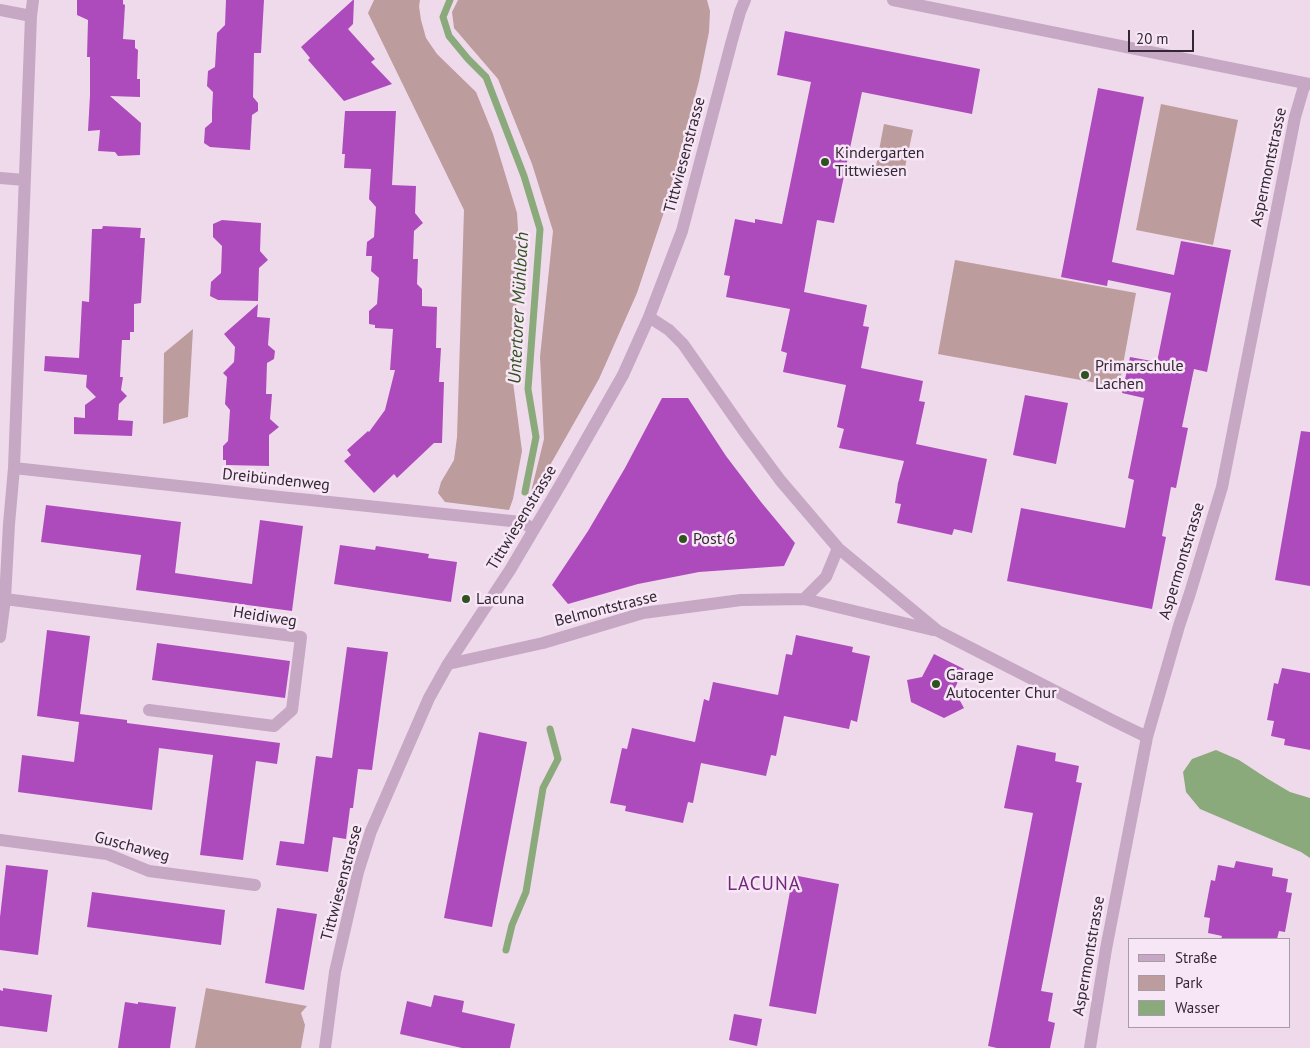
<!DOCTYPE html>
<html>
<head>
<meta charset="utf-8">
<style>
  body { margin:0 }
  #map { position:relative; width:1310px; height:1048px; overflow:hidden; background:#efdaec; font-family:"PT Sans",sans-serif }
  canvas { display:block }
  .legend { position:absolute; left:1128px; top:938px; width:162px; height:90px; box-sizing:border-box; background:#f7e6f5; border:1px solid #a99aa7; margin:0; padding:6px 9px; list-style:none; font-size:15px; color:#332733 }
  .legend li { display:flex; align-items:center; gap:10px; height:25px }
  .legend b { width:25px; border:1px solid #a99aa7 }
  .scale { position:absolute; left:1128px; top:30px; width:66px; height:22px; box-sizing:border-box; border:2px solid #332733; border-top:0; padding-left:6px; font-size:15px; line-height:18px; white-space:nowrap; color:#332733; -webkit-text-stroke:4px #f7e6f5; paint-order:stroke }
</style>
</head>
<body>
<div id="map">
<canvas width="1310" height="1048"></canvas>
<ul class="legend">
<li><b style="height:6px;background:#c6a7c4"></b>Straße</li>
<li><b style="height:14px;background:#bd9c9d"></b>Park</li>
<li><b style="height:14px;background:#8baa7c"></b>Wasser</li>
</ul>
<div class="scale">20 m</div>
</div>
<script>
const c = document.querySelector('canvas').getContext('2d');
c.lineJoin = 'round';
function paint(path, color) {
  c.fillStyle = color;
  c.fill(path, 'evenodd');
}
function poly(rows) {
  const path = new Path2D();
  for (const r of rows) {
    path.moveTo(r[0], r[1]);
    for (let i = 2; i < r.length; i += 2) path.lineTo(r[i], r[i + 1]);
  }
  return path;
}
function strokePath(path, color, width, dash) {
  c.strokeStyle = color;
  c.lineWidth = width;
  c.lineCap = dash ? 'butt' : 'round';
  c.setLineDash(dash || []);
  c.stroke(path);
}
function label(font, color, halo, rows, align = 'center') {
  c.font = font + ' "PT Sans",sans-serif';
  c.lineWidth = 5;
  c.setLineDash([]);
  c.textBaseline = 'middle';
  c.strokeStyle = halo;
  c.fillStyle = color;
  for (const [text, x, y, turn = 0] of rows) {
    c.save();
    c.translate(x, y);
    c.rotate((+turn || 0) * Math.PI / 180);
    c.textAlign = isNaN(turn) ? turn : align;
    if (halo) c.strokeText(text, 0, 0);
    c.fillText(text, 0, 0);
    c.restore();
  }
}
const green = poly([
  [374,0,420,0,419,6,421,20,426,38,437,54,476,92,493,134,517,213,519,246,513,382,522,451,513,499,509,510,445,502,438,493,441,482,454,460,457,437,464,210,368,13],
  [458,0,707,0,710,11,709,32,699,81,666,206,637,293,599,379,528,504,544,439,540,357,553,231,532,164,498,79,454,28,452,12],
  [1161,104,1238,120,1213,245,1136,230],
  [884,124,913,130,904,172,876,166],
  [955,260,1136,293,1119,387,938,354],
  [193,329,188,417,163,424,164,353],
  [206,988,307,1006,301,1013,305,1025,301,1048,195,1048]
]);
const water = poly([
  [1216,750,1239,760,1268,779,1290,792,1310,798,1310,858,1301,852,1200,809,1186,792,1183,772,1192,759]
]);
const stream = poly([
  [450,0,443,17,449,36,468,59,486,77,524,176,540,229,528,389,536,437,525,492],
  [506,950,512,925,526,892,543,788,558,759,550,729]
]);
const building = poly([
  [77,0,123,0,123,4,125,5,123,39,135,40,135,48,138,50,137,79,140,79,140,97,110,96,141,123,140,155,118,156,115,152,98,151,100,130,88,131,90,95,90,57,87,57,88,20,77,15],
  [226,0,264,0,261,53,254,53,253,97,258,103,258,111,252,115,250,150,210,147,204,143,205,128,212,122,212,112,213,92,207,86,208,71,215,67,217,33,225,25],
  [353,0,354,0,353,24,348,29,375,59,371,62,392,84,344,101,308,60,310,58,301,47],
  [785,31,980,69,972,114,862,92,834,223,817,220,804,292,867,305,863,326,869,327,861,368,923,381,919,401,925,402,916,444,987,459,972,533,954,529,952,535,897,523,901,504,895,503,898,483,904,461,839,448,844,429,837,427,846,385,783,372,787,353,781,351,790,309,726,297,730,276,724,275,735,219,755,223,755,219,782,224,811,82,777,75],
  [1098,88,1144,97,1112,262,1174,275,1181,241,1231,250,1207,372,1194,369,1182,427,1188,428,1176,488,1171,487,1162,536,1166,537,1152,609,1007,581,1021,508,1125,528,1134,480,1128,478,1144,398,1122,393,1130,357,1157,362,1171,293,1108,280,1107,286,1061,277],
  [345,111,396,111,392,185,416,186,415,213,423,223,414,231,413,259,418,259,417,284,422,289,422,306,437,307,436,348,441,348,439,382,444,382,442,443,434,443,397,478,394,474,374,493,344,461,351,455,347,450,368,431,369,432,385,410,395,370,390,370,393,329,375,328,375,325,369,324,369,311,377,304,379,278,371,271,372,256,366,256,367,242,374,237,376,207,369,199,371,169,344,168,345,154,342,154],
  [222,220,261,223,260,251,268,260,259,268,258,301,218,300,210,296,211,282,221,273,222,246,213,237,213,224],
  [103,226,141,228,140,238,145,238,141,303,134,304,134,332,130,332,130,340,122,340,120,377,123,377,121,390,127,396,119,404,118,420,133,421,132,436,74,434,74,417,85,418,85,405,96,397,86,387,87,375,44,371,45,356,79,358,82,301,89,302,92,229,102,229],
  [258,304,257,317,270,318,268,345,275,351,274,359,267,363,266,394,272,394,270,419,279,427,269,435,269,466,226,465,226,460,223,460,223,446,228,441,230,410,225,404,227,377,223,373,234,362,235,347,224,334],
  [1025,395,1068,403,1056,464,1013,455],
  [662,398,688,398,726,456,761,502,795,543,784,566,699,572,638,584,568,604,552,585,588,531,625,468],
  [1301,431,1310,432,1310,586,1275,580],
  [46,505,181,522,175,573,252,584,260,520,303,526,292,611,136,590,141,555,41,542],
  [340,545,375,550,376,546,429,554,428,558,457,562,451,602,334,584],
  [47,630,90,636,80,714,127,720,127,723,280,743,277,764,256,761,243,860,200,855,213,755,159,748,152,810,18,792,22,755,74,762,79,722,37,716],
  [796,635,853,647,852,652,870,656,857,722,851,720,849,729,784,716,776,756,771,755,766,776,701,763,693,803,688,802,683,823,625,811,626,806,610,803,622,748,627,749,632,728,695,742,704,699,709,701,713,682,778,695,786,654,792,655],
  [157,643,290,661,285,698,152,680],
  [347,647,388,652,372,770,358,769,353,808,350,808,346,839,333,837,328,872,276,865,280,841,304,844,316,756,332,758],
  [934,654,964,669,954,690,964,708,944,718,911,702,907,680,922,677],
  [1282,668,1310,673,1310,750,1284,745,1285,739,1271,736,1274,721,1267,720,1274,683,1278,684],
  [479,732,527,742,492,927,444,918],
  [1017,745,1056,753,1055,761,1079,766,1076,782,1082,783,1041,991,1053,993,1048,1021,1055,1023,1050,1048,997,1048,988,1046,1033,813,1004,808],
  [1236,861,1273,868,1272,876,1288,879,1286,892,1292,893,1289,910,1285,932,1279,931,1277,939,1221,939,1222,936,1208,933,1210,918,1204,917,1211,880,1215,881,1218,865,1234,868],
  [6,865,48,870,38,955,0,950,0,917],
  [793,875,839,884,816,1014,769,1006],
  [92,892,225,910,221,945,87,927],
  [277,908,317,914,304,990,265,983],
  [3,988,52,995,47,1032,0,1026,0,990,3,991],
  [434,995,464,1001,462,1012,515,1024,510,1048,462,1048,400,1034,407,1001,431,1007],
  [125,1002,138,1004,138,1002,176,1007,170,1048,118,1048],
  [734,1014,762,1019,757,1046,729,1040]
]);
const minor = poly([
  [893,0,1310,84],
  [0,10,31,16],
  [0,178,25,180],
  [649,317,669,330,683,344,746,434,780,480,838,548,938,631,1114,721,1147,737],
  [14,468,280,497,310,500,521,522,534,529],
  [5,599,301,637,292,710,274,726,149,710],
  [804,599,826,577,838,548],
  [0,637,5,599,9,524,14,468,31,16,33,0],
  [448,664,543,643,643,613,741,600,804,599,933,630],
  [0,840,107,854,149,871,255,885],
  [325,1048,335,972,358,872,371,831,429,698,448,664,510,570,562,482,623,375,649,317,682,231,731,44,740,12,745,0],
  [1090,1048,1106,949,1147,737,1179,626,1190,593,1222,487,1295,117,1305,83]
]);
const markers = [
  [825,162,5,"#305220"],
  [1085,375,5,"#305220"],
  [683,539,5,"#305220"],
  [466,599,5,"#305220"],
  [936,684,5,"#305220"]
];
const poiNames = [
  ["Kindergarten",835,153],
  ["Tittwiesen",835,171],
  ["Primarschule",1095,366],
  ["Lachen",1095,384],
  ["Post 6",693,539],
  ["Lacuna",476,599],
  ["Garage",946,675],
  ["Autocenter Chur",946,693]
];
const streetNames = [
  ["Tittwiesenstrasse",685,155,-75],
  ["Aspermontstrasse",1269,167,-78],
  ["Dreibündenweg",276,480,6],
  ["Tittwiesenstrasse",522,518,-59],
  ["Aspermontstrasse",1182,561,-73],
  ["Belmontstrasse",606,609,-14],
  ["Heidiweg",265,617,9],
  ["Guschaweg",132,847,15],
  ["Tittwiesenstrasse",342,883,-75],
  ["Aspermontstrasse",1089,956,-80]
];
const waterNames = [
  ["Untertorer Mühlbach",519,308,-87]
];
const quarterNames = [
  ["LACUNA",764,885]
];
paint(green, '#bd9c9d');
paint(water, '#8baa7c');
strokePath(stream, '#8baa7c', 7);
paint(building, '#ad4bbc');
strokePath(minor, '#c6a7c4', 12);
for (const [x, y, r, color] of markers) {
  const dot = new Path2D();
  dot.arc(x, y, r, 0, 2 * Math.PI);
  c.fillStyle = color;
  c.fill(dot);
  strokePath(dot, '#f7e6f5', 2);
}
label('16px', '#332733', '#f7e6f5', poiNames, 'left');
label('16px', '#332733', '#f7e6f5', streetNames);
label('italic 18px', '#305220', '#f7e6f5', waterNames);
c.letterSpacing = '1px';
label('19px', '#70277c', '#f7e6f5', quarterNames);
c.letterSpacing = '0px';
</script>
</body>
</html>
